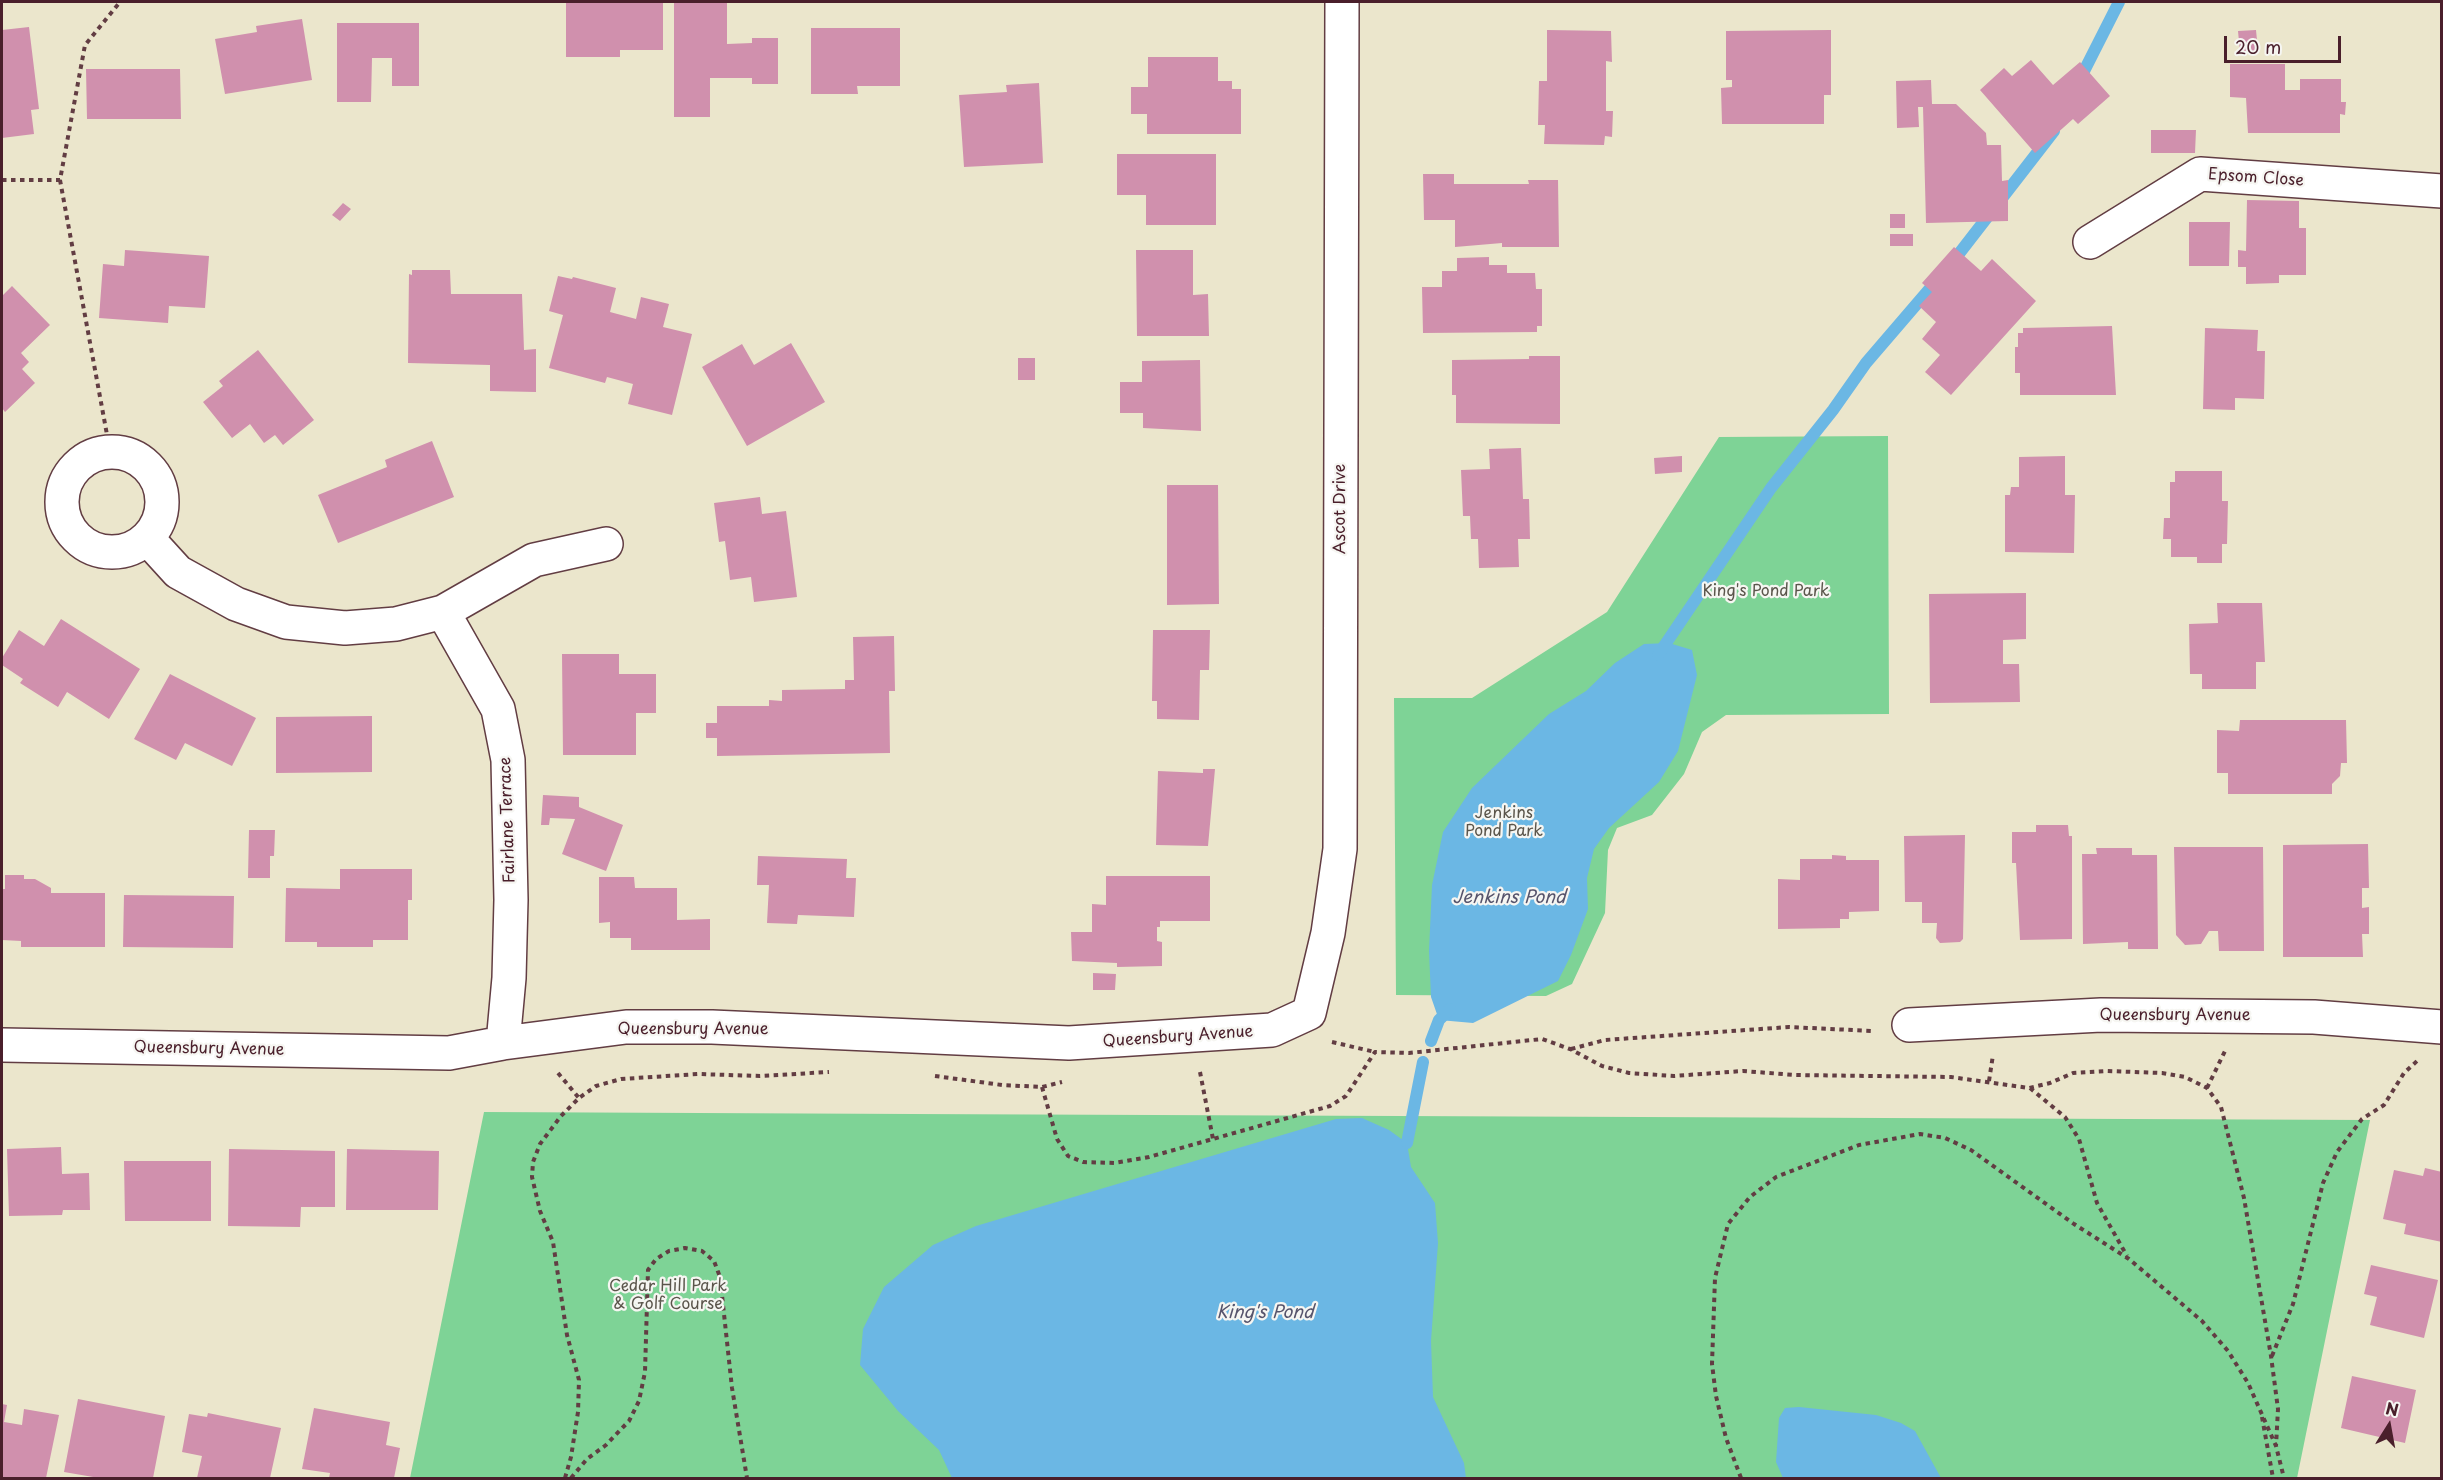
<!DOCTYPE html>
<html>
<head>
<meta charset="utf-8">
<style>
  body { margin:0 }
  #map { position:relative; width:2443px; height:1480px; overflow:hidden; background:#ebe6cc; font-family:"Playpen Sans",sans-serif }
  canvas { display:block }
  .frame { position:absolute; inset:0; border:3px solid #4a1f2b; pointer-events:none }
  .north { position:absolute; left:2359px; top:1396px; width:60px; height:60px; -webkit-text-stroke:4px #f6f6f2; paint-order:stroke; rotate:11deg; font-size:16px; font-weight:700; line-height:24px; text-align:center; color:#4a1f2b }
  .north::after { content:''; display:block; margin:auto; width:21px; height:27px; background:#4a1f2b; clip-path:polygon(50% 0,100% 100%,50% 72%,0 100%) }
  .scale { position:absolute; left:2224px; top:36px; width:117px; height:27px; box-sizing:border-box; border:3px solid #4a1f2b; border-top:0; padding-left:8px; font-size:18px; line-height:21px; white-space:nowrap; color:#4a1f2b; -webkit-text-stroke:4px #f6f6f2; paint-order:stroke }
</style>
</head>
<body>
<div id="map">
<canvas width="2443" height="1480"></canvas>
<div class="frame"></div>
<div class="north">N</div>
<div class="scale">20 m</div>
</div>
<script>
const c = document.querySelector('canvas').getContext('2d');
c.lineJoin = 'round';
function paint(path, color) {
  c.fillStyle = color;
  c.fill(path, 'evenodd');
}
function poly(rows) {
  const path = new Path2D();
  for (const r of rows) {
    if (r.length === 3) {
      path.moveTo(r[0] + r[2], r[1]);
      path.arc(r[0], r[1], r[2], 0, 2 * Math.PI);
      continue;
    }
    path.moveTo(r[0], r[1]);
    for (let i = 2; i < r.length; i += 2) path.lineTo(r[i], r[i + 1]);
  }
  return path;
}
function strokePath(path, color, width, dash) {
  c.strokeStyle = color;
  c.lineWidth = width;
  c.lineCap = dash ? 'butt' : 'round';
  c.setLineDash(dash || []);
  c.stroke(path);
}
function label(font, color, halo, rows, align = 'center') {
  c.font = font + ' "Playpen Sans",sans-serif';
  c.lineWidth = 4.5;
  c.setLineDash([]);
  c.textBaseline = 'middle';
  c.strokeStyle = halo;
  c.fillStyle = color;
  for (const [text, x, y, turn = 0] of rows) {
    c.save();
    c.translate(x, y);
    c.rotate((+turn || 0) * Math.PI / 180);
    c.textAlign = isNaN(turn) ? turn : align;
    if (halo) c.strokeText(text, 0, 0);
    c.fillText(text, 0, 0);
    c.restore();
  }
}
const green = poly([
  [1888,436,1889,714,1726,715,1702,732,1684,774,1652,815,1617,828,1608,850,1605,913,1572,984,1546,996,1396,995,1394,698,1472,698,1607,612,1719,437],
  [484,1112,911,1114,2370,1120,2297,1478,410,1478]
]);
const water = poly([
  [1669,643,1692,650,1697,675,1678,751,1659,782,1609,828,1594,849,1587,878,1588,909,1571,955,1558,981,1473,1023,1439,1020,1431,997,1429,951,1432,885,1443,832,1472,788,1549,714,1586,691,1615,663,1644,644],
  [1362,1118,1389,1130,1407,1143,1411,1167,1435,1203,1438,1243,1431,1341,1433,1397,1464,1463,1466,1478,952,1478,939,1450,898,1411,860,1365,863,1329,884,1287,933,1245,976,1226,1336,1119],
  [1799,1407,1876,1415,1901,1423,1915,1431,1941,1478,1783,1478,1776,1462,1779,1418,1785,1408]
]);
const stream = poly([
  [2079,81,2119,2],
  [1951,264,2054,131],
  [1658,655,1771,488,1833,410,1866,363,1939,278],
  [1431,1041,1439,1020,1450,1009],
  [1407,1143,1423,1062]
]);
const building = poly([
  [566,2,663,2,663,50,620,50,620,57,566,57],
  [674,3,727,3,727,44,752,43,752,38,778,38,778,84,752,84,752,78,710,78,710,117,674,117],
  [302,19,312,80,225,94,215,39,257,32,256,26],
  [337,23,419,23,419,86,392,86,392,58,372,58,371,102,337,102],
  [29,27,39,109,31,110,34,134,2,138,2,30],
  [811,28,900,28,900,86,857,86,858,94,811,94],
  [1547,30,1611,31,1612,62,1606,61,1606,111,1613,111,1612,137,1605,136,1604,145,1544,144,1545,125,1538,125,1539,81,1547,81],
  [1831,30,1831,95,1824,95,1824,124,1722,124,1721,88,1732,87,1732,80,1726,80,1726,31],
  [2256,30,2258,51,2240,52,2238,31],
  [1148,57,1218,57,1218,81,1232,81,1232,89,1241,89,1241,134,1147,134,1147,114,1131,114,1131,87,1148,87],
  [2031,60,2053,85,2080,62,2110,96,2078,124,2073,119,2035,153,1980,90,2004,68,2012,76],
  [2230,64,2285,64,2285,90,2300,90,2300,79,2341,79,2341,102,2346,102,2345,115,2340,114,2340,133,2248,133,2246,98,2230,97],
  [86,69,180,69,181,119,87,119],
  [1931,80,1932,104,1956,104,1986,133,1987,145,2001,145,2002,181,2008,180,2008,221,1926,223,1923,107,1918,107,1919,127,1897,128,1896,81],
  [1039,83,1043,163,964,167,959,95,1007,92,1006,85],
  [2151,130,2196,130,2195,153,2151,153],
  [1117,154,1216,154,1216,225,1146,225,1146,195,1117,195],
  [1423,174,1454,174,1454,184,1529,184,1528,180,1558,180,1559,247,1502,247,1502,243,1455,247,1455,220,1424,220],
  [2247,200,2299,201,2299,228,2306,228,2306,275,2279,275,2279,283,2246,284,2246,267,2238,267,2238,250,2246,251],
  [343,203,351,209,340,221,332,215],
  [1890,214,1905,214,1905,228,1890,228],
  [2189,222,2230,222,2229,266,2189,266],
  [1890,234,1913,234,1913,246,1890,246],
  [1954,247,1981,271,1992,259,2036,301,1951,395,1925,372,1940,355,1922,339,1936,322,1919,306,1932,292,1922,283],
  [125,250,209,256,205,308,169,306,168,323,99,318,103,264,124,266],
  [1136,250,1193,250,1193,295,1208,294,1209,336,1137,336],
  [1489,257,1489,265,1507,265,1507,273,1535,273,1536,289,1542,289,1542,326,1537,326,1537,332,1423,333,1422,287,1442,287,1442,271,1457,271,1457,258],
  [412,270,450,270,451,294,522,294,524,350,536,349,536,392,490,391,490,365,408,363,409,274,412,275],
  [558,276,572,279,573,277,616,288,610,312,636,319,641,297,669,304,663,327,692,334,672,415,628,404,633,384,607,377,605,383,549,368,563,315,549,311],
  [12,286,50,325,21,353,29,362,22,369,35,383,5,412,2,408,2,296],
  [2112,326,2116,395,2020,395,2020,373,2015,373,2015,347,2018,347,2018,333,2023,333,2023,328],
  [2205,328,2258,330,2257,351,2265,351,2264,399,2235,398,2235,410,2203,409],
  [791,343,825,402,747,446,702,367,742,344,754,365],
  [258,350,314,420,283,445,275,435,264,443,250,424,232,438,203,402,223,386,219,381],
  [1529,356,1560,356,1560,424,1456,423,1456,395,1452,395,1452,360,1529,359],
  [1018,358,1035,358,1035,380,1018,380],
  [1200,360,1201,431,1143,428,1143,413,1120,413,1120,382,1142,382,1142,361],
  [432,441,454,497,338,543,318,495,387,467,385,460],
  [1521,448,1523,499,1529,499,1530,539,1518,539,1519,567,1479,568,1478,539,1471,539,1470,516,1463,516,1461,470,1490,469,1489,449],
  [1682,456,1682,472,1655,474,1654,458],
  [2065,456,2065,495,2075,495,2074,553,2005,552,2005,495,2010,495,2011,487,2019,487,2019,457],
  [2175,471,2222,471,2222,501,2228,501,2227,544,2222,544,2222,563,2197,563,2197,557,2171,557,2171,539,2163,539,2164,518,2170,518,2170,482,2175,482],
  [1167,485,1218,485,1219,604,1167,605],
  [760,497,762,514,786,511,797,597,754,602,751,577,730,580,725,541,719,542,714,503],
  [2026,593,2026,639,2003,640,2003,664,2019,664,2020,702,1930,703,1929,594],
  [2217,603,2262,603,2265,662,2256,662,2256,689,2202,689,2202,674,2190,674,2189,624,2218,623],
  [61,619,140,669,109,719,67,692,58,707,20,683,23,679,2,665,2,658,19,630,44,646],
  [1153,630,1210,630,1209,670,1200,670,1199,720,1157,719,1157,701,1152,701],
  [894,636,895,691,889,691,890,753,717,756,717,738,706,738,706,723,717,723,717,706,769,706,769,700,782,701,782,690,845,689,845,680,854,680,853,637],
  [562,654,619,654,619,674,656,674,656,713,636,713,636,755,563,755],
  [170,674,256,718,232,766,185,743,176,760,134,739],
  [372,716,372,772,276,773,276,717],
  [2240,720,2346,720,2347,763,2341,763,2340,776,2332,784,2332,794,2228,794,2228,773,2217,773,2217,730,2239,731],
  [1203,769,1215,769,1208,846,1156,845,1158,771,1203,773],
  [543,795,579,797,579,807,623,825,606,871,562,854,575,819,550,818,549,825,541,825],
  [2036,825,2068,825,2069,836,2072,836,2072,939,2020,940,2016,863,2012,863,2012,832,2036,832],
  [249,830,275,830,274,856,270,856,270,878,248,878],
  [1965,835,1963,939,1960,942,1940,943,1936,938,1937,923,1922,923,1922,902,1905,902,1904,836],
  [2368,844,2369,888,2362,888,2362,908,2369,907,2369,934,2362,934,2363,957,2283,957,2283,845],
  [2174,847,2263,847,2264,951,2219,951,2218,931,2209,931,2201,944,2185,945,2176,935],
  [2096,848,2132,848,2132,855,2157,855,2158,949,2128,949,2128,942,2083,944,2082,854,2097,854],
  [1832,855,1846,856,1846,860,1879,860,1879,911,1849,912,1849,919,1840,919,1840,928,1778,929,1778,879,1800,880,1800,859,1832,859],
  [758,856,847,859,846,878,856,878,854,917,798,915,797,924,767,923,769,885,757,885],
  [340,869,412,869,412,900,408,900,408,940,373,940,373,947,317,947,317,942,285,942,286,888,340,889],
  [5,875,24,875,24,879,35,879,51,888,51,893,105,893,105,947,21,947,21,941,2,940,2,889,5,889],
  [1106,876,1210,876,1210,921,1160,921,1160,927,1157,927,1157,941,1162,942,1162,966,1117,967,1117,963,1072,961,1071,932,1092,932,1092,904,1106,905],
  [599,877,634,877,635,888,677,888,677,920,710,919,710,950,631,950,631,938,610,938,610,922,599,923],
  [124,895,234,896,233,948,123,947],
  [1093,973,1116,974,1115,990,1093,990],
  [61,1147,62,1174,89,1173,90,1210,63,1210,62,1215,9,1216,7,1149],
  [229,1149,335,1151,335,1207,301,1207,300,1227,228,1226],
  [347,1149,439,1151,438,1210,346,1210],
  [124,1161,211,1161,211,1221,125,1221],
  [2425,1168,2442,1172,2442,1242,2404,1234,2406,1224,2383,1219,2394,1170,2423,1176],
  [2371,1265,2438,1280,2424,1338,2370,1325,2377,1297,2364,1294],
  [2352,1376,2416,1390,2405,1443,2341,1428],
  [78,1399,165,1416,153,1478,99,1478,64,1472],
  [2,1404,7,1405,4,1422,22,1425,24,1409,59,1415,46,1478,2,1478],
  [314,1408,390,1422,386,1445,400,1448,394,1478,329,1478,330,1473,302,1469],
  [208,1413,281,1428,270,1478,197,1478,202,1456,182,1452,189,1414,207,1417]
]);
const path = poly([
  [2,180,60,180,85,45,120,2],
  [60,180,110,451],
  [1332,1042,1375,1052],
  [1571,1049,1605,1040,1789,1027,1873,1031],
  [1200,1072,1213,1139],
  [558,1073,579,1098],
  [935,1076,1002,1085,1042,1087,1062,1082],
  [1989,1081,1993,1055],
  [1042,1087,1057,1139,1068,1156,1083,1162,1114,1163,1149,1157,1330,1106,1346,1096,1375,1052,1409,1053,1542,1039,1570,1049,1602,1066,1629,1073,1674,1076,1743,1071,1795,1075,1951,1077,2029,1088,2050,1083,2073,1073,2107,1071,2162,1073,2185,1077,2207,1088,2221,1107,2244,1198,2271,1356,2278,1409,2276,1446],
  [2030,1088,2065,1117,2079,1139,2097,1203,2127,1256],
  [2207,1088,2225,1051],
  [2272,1356,2293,1304,2323,1183,2337,1152,2362,1119,2384,1105,2404,1073,2417,1061],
  [2262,1417,2273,1478],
  [565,1478,571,1457,578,1412,579,1380,567,1335,553,1242,540,1211,532,1177,533,1162,540,1144,561,1116,579,1098,596,1086,621,1079,698,1074,760,1076,829,1072],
  [571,1478,587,1459,606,1445,629,1421,639,1401,645,1372,648,1270,656,1259,669,1251,685,1248,702,1251,714,1261,720,1277,732,1388,747,1478],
  [1741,1478,1726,1438,1716,1396,1712,1364,1715,1278,1728,1224,1750,1197,1776,1177,1859,1145,1920,1134,1945,1138,1971,1150,2074,1224,2129,1259,2202,1321,2228,1351,2248,1383,2276,1446,2284,1478]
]);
const minor = poly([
  [2090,242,2200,174,2442,191],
  [112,502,50],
  [147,538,178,572,236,604,286,622,345,628,396,624,443,612,498,709,508,760,511,900,509,978,503,1043],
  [443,612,534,560,606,544],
  [1909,1025,2101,1015,2314,1017,2442,1027],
  [2,1045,449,1053,503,1043,626,1027,712,1027,1069,1043,1272,1030,1309,1013,1328,933,1340,849,1342,2]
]);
const streetNames = [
  ["Epsom Close",2256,178,4],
  ["Ascot Drive",1341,509,-90],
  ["Fairlane Terrace",508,820,-92],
  ["Queensbury Avenue",2175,1016],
  ["Queensbury Avenue",693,1030],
  ["Queensbury Avenue",1178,1037,-4],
  ["Queensbury Avenue",209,1049,1]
];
const parkNames = [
  ["King's Pond Park",1766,592],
  ["Jenkins",1504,814],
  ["Pond Park",1504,832],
  ["Cedar Hill Park",668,1287],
  ["& Golf Course",668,1305]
];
const waterNames = [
  ["Jenkins Pond",1509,898],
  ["King's Pond",1265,1313]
];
paint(green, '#7ed396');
paint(water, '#6bb7e4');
strokePath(stream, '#6bb7e4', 12);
paint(building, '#d090ad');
strokePath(minor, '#623d43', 36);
strokePath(path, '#623d43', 4, [4.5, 4.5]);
strokePath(minor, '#fff', 33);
label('16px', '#4a1f2b', '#f6f6f2', streetNames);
label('16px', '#5a554b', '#f6f6f2', parkNames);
label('italic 18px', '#56546c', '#f6f6f2', waterNames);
</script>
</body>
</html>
